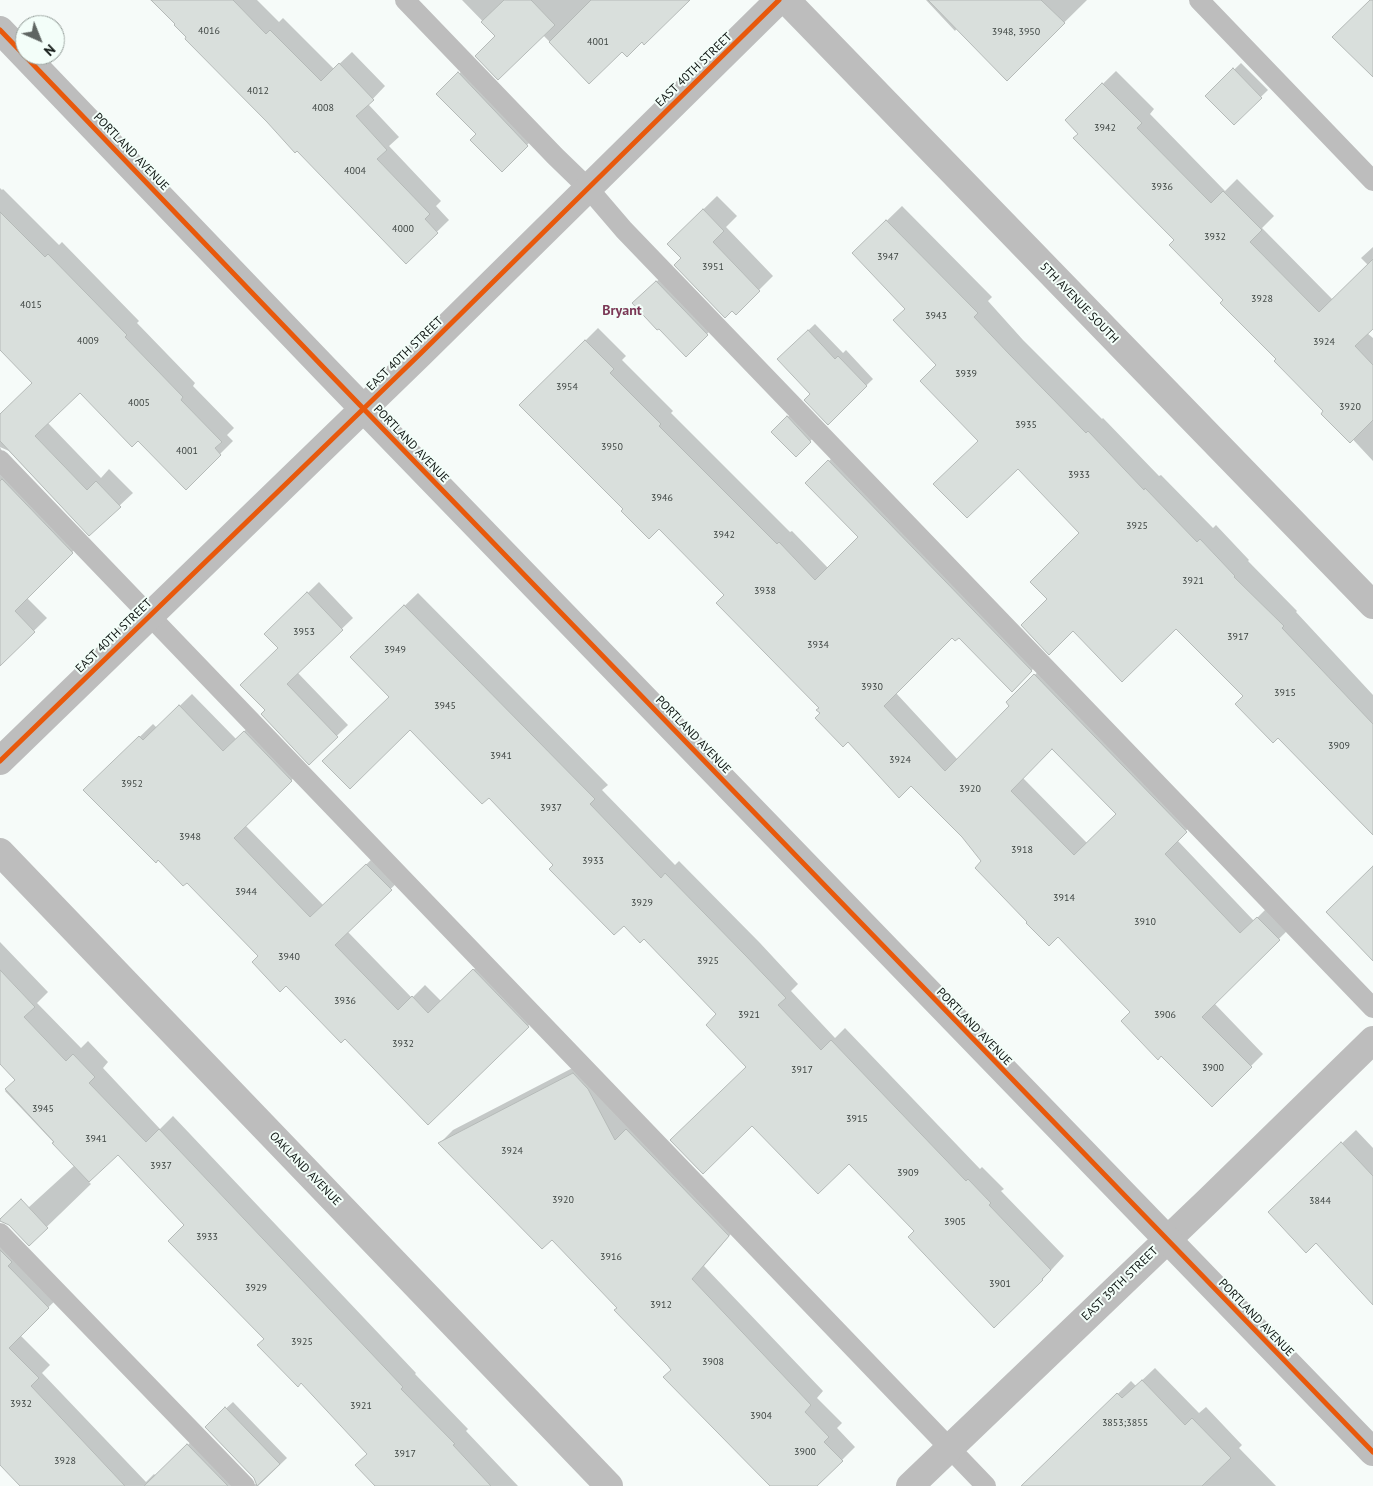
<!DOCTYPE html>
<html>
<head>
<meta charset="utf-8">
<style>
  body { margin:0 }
  #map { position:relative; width:1373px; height:1486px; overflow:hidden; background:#f6fbf9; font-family:"PT Sans",sans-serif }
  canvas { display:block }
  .north { position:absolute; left:15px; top:15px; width:50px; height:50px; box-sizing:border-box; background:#f3fef9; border:1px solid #97a09c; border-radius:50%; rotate:136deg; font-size:14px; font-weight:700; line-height:20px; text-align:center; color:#0d1411 }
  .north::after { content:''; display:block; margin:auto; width:18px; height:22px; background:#5f6562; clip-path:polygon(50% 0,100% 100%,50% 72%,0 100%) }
</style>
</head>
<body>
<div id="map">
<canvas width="1373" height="1486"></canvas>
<div class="north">N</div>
</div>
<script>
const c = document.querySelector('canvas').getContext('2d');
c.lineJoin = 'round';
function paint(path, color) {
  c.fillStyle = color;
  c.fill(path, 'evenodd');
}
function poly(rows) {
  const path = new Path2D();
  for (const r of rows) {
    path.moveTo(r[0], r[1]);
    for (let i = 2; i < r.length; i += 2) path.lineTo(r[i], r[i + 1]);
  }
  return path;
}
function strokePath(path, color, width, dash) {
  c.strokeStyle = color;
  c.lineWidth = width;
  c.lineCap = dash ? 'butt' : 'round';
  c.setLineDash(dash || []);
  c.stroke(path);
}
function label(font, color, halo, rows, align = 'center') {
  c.font = font + ' "PT Sans",sans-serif';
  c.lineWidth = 4;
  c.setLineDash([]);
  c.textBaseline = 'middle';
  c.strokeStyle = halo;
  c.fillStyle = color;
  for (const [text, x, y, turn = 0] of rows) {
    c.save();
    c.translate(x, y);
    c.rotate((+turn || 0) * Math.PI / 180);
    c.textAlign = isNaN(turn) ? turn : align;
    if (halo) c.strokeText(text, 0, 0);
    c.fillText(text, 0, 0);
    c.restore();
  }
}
const shadow = poly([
  [153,0,257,0,279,22,283,18,334,69,352,52,385,86,368,104,399,137,389,146,441,201,436,206,449,220,406,262],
  [462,0,688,0,642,41,622,50,589,82,543,35,497,36],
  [926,0,1087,0,1007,79,957,28,955,31],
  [1241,63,1268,90,1234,123,1207,96],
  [466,67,534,138,502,170,477,135,438,94],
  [1116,71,1154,109,1150,114,1225,191,1237,179,1274,216,1262,228,1333,300,1368,265,1361,258,1373,247,1373,327,1367,333,1373,338,1373,461,1278,359,1225,300,1176,240,1066,120],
  [0,188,2,190,3,189,59,245,62,242,139,321,137,323,195,383,193,386,234,428,227,435,233,441,186,488,138,439,80,391,48,423,101,478,109,469,133,493,89,534,9,451,0,447,4,455,85,539,27,598,47,618,0,664,0,415,34,383,0,348],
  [717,196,737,216,726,227,773,276,736,313,668,244],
  [902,206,992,297,988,301,1023,340,1102,419,1103,418,1159,476,1161,475,1213,528,1216,525,1249,560,1248,561,1297,611,1296,612,1373,695,1373,835,1278,737,1245,696,1176,628,1049,599,1081,533,1018,467,980,441,906,308,869,238],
  [664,275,714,327,686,355,640,296],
  [815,324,843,353,846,350,873,379,828,423,812,394,778,359],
  [598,328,626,356,622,360,673,411,671,413,790,532,792,531,828,568,860,536,807,483,842,448,1044,658,1012,690,959,636,952,636,896,693,958,760,1011,706,1007,702,1047,663,1198,818,1177,840,1254,921,1270,905,1291,927,1214,1003,1263,1054,1212,1105,1132,1012,1058,935,983,861,963,836,912,785,822,713,820,708,726,594,659,527,624,509,521,405],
  [1052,748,1117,814,1087,843,1022,777],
  [794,411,817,434,796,456,772,432],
  [319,582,353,618,297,672,348,725,309,763,266,710,280,648,266,634],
  [418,593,608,785,602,790,675,865,679,861,760,943,798,984,791,991,835,1038,845,1028,980,1169,982,1167,1004,1189,1001,1191,1064,1256,1042,1280,916,1231,849,1163,718,1014,644,937,624,924,555,865,390,697,365,644],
  [192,694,236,739,257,719,304,768,245,825,324,906,379,852,403,877,347,931,412,998,425,985,441,1001,486,958,540,1014,528,1026,345,1037,260,956,187,881,158,858,85,790,153,724,157,728],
  [0,942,48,992,37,1003,81,1048,88,1041,108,1062,103,1068,160,1129,173,1116,416,1373,415,1374,468,1429,466,1431,518,1486,377,1486,368,1454,265,1339,186,1225,118,1154,88,1181,91,1184,29,1244,17,1218,75,1165,5,1091,16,1079,0,1062],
  [586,1061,741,1222,704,1266,823,1391,817,1398,842,1423,837,1428,855,1447,816,1486,771,1486,618,1308,552,1238,440,1143,453,1130],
  [1356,1130,1373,1148,1373,1303,1283,1199],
  [0,1234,61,1295,20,1335,50,1365,42,1373,146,1482,154,1474,156,1476,201,1432,249,1482,258,1485,255,1477,206,1427,233,1402,287,1458,258,1486,24,1486,0,1463],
  [1155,1368,1199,1413,1206,1407,1242,1445,1239,1448,1276,1486,1023,1486,1131,1381,1136,1386]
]);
const building = poly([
  [151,0,233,0,266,34,270,30,321,81,339,63,374,100,356,116,387,150,377,159,430,214,425,219,438,233,406,264,297,151,295,153,267,122,185,39,186,37,174,25,175,24,151,0],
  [504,0,531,0,555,25,498,80,475,56,495,36,481,22,504,0],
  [591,0,690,0,644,45,642,42,627,57,622,52,589,84,549,42,591,0],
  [928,0,1041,0,1065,23,1007,81,928,0],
  [1370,0,1373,0,1373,77,1332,37,1370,0],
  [1233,68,1262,98,1234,125,1205,96,1233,68],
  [458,72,528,146,502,172,470,140,476,134,436,94,458,72],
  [1102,83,1142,123,1137,128,1211,203,1223,191,1262,230,1250,242,1319,312,1373,259,1373,329,1355,346,1373,365,1373,420,1350,443,1321,414,1323,411,1274,361,1276,359,1220,303,1223,300,1169,245,1174,240,1073,138,1078,134,1065,120,1102,83],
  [703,209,724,231,713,242,760,291,736,315,732,311,725,318,674,265,681,258,667,244,703,209],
  [0,212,45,257,48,254,127,335,125,337,183,397,181,400,222,442,215,448,221,455,186,490,138,441,132,447,80,393,35,436,87,490,96,481,121,507,89,536,0,441,0,414,32,383,0,350,0,212],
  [886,220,978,313,974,317,1009,354,1086,433,1088,431,1144,490,1145,488,1197,542,1200,539,1235,576,1234,577,1284,626,1282,628,1373,724,1373,835,1278,738,1273,743,1235,704,1243,696,1176,629,1122,682,1073,631,1049,655,1021,625,1047,599,1030,582,1079,533,1018,469,967,518,933,484,978,441,920,381,936,365,893,320,905,309,852,253,886,220],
  [656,281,708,335,686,357,659,329,657,330,632,303,656,281],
  [808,330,835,359,838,356,867,386,828,425,804,400,810,394,777,359,808,330],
  [585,340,614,369,610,373,661,424,659,426,777,544,779,542,815,580,858,537,805,483,828,460,1032,671,1012,692,959,638,955,641,952,638,884,706,945,771,1009,706,1006,702,1034,674,1187,832,1165,854,1240,933,1257,917,1280,940,1202,1017,1252,1067,1212,1107,1161,1056,1158,1060,1121,1021,1130,1012,1058,937,1049,946,1026,923,1027,922,975,868,981,861,962,837,911,786,899,798,848,742,843,747,815,718,820,713,816,710,819,708,716,603,724,595,659,529,649,539,621,511,623,509,519,405,585,340],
  [1052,749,1116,814,1074,855,1011,791,1052,749],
  [787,416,811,442,796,457,771,432,787,416],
  [2,479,73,553,15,611,35,632,0,666,0,481,2,479],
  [307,592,343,630,287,684,338,737,309,765,261,714,265,710,240,685,278,648,264,634,307,592],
  [404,605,595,799,590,804,661,878,665,873,746,956,786,998,778,1005,821,1050,831,1040,966,1181,968,1179,991,1203,989,1205,1051,1270,1042,1279,1043,1280,994,1328,908,1237,914,1231,849,1164,818,1194,752,1126,703,1174,670,1140,746,1067,706,1025,716,1014,644,939,640,943,624,926,614,935,549,869,553,865,489,798,482,804,410,730,350,789,322,761,389,697,350,657,404,605],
  [179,705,223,751,244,731,292,781,234,838,310,917,366,864,392,890,335,945,398,1010,412,996,428,1013,473,969,529,1027,428,1125,345,1039,341,1043,286,986,280,992,252,962,258,956,187,883,183,886,158,860,156,863,83,790,139,736,143,740,179,705],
  [1373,866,1373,961,1326,912,1373,866],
  [0,970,35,1007,24,1017,66,1061,73,1054,95,1077,89,1083,146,1142,159,1129,403,1387,401,1389,455,1444,453,1445,491,1486,375,1486,355,1465,367,1454,301,1383,298,1387,257,1345,264,1339,168,1241,184,1225,118,1155,89,1182,52,1143,54,1142,5,1089,15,1080,0,1064,0,970],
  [573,1073,588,1089,615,1140,626,1129,729,1236,692,1279,811,1405,805,1412,829,1437,824,1442,843,1461,817,1486,770,1486,663,1377,671,1370,668,1366,614,1310,617,1308,552,1240,542,1249,438,1143,573,1073],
  [1341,1142,1373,1176,1373,1305,1316,1243,1306,1253,1268,1212,1341,1142],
  [21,1199,48,1228,29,1246,9,1225,0,1221,0,1219,21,1199],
  [0,1250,12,1262,8,1266,49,1308,9,1348,39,1378,31,1386,125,1486,20,1486,0,1465,0,1250],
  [1142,1380,1185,1425,1192,1418,1231,1458,1202,1486,1021,1486,1117,1393,1122,1398,1142,1380],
  [225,1407,280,1464,257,1486,254,1478,205,1427,225,1407],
  [187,1444,228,1486,144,1486,187,1444]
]);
const service = poly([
  [405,0,555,156,588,188,624,230,1373,1008],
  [1199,0,1373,181],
  [0,460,986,1486],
  [0,1233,245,1486]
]);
const minor = poly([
  [786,0,1373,605],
  [0,761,420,354,779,0],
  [0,852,609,1486],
  [910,1486,1210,1199,1373,1040]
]);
const tertiary = poly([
  [0,30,326,370,1373,1452]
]);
const cycleway = poly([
  [0,30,326,370,1373,1452],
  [0,761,420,354,779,0]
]);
const numberNames = [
  ["4016",209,31],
  ["3948, 3950",1016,32],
  ["4001",598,42],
  ["4012",258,91],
  ["4008",323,108],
  ["3942",1105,128],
  ["4004",355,171],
  ["3936",1162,187],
  ["4000",403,229],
  ["3932",1215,237],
  ["3947",888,257],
  ["3951",713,267],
  ["3928",1262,299],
  ["4015",31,305],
  ["3943",936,316],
  ["4009",88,341],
  ["3924",1324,342],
  ["3939",966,374],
  ["3954",567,387],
  ["4005",139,403],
  ["3920",1350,407],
  ["3935",1026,425],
  ["3950",612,447],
  ["4001",187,451],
  ["3933",1079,475],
  ["3946",662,498],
  ["3925",1137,526],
  ["3942",724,535],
  ["3921",1193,581],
  ["3938",765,591],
  ["3953",304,632],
  ["3917",1238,637],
  ["3934",818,645],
  ["3949",395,650],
  ["3930",872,687],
  ["3915",1285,693],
  ["3945",445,706],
  ["3909",1339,746],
  ["3941",501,756],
  ["3924",900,760],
  ["3952",132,784],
  ["3920",970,789],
  ["3937",551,808],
  ["3948",190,837],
  ["3918",1022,850],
  ["3933",593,861],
  ["3944",246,892],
  ["3914",1064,898],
  ["3929",642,903],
  ["3910",1145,922],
  ["3940",289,957],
  ["3925",708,961],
  ["3936",345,1001],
  ["3921",749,1015],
  ["3906",1165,1015],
  ["3932",403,1044],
  ["3900",1213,1068],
  ["3917",802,1070],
  ["3945",43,1109],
  ["3915",857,1119],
  ["3941",96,1139],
  ["3924",512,1151],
  ["3937",161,1166],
  ["3909",908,1173],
  ["3920",563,1200],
  ["3844",1320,1201],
  ["3905",955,1222],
  ["3933",207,1237],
  ["3916",611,1257],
  ["3901",1000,1284],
  ["3929",256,1288],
  ["3912",661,1305],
  ["3925",302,1342],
  ["3908",713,1362],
  ["3932",21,1404],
  ["3921",361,1406],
  ["3904",761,1416],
  ["3853;3855",1125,1423],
  ["3900",805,1452],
  ["3917",405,1454],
  ["3928",65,1461]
];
const streetNames = [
  ["EAST 40TH STREET",694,70,-44],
  ["PORTLAND AVENUE",131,152,46],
  ["5TH AVENUE SOUTH",1079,303,46],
  ["EAST 40TH STREET",405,354,-44],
  ["PORTLAND AVENUE",411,444,46],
  ["EAST 40TH STREET",114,636,-44],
  ["PORTLAND AVENUE",693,735,46],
  ["PORTLAND AVENUE",974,1027,46],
  ["OAKLAND AVENUE",305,1169,46],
  ["EAST 39TH STREET",1120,1284,-44],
  ["PORTLAND AVENUE",1256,1318,46]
];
const neighbourhoodNames = [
  ["Bryant",622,311]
];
paint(shadow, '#0003');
paint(building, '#d9dfdc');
strokePath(building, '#b5bab8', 1);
strokePath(service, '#bdbdbd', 20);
strokePath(minor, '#bdbdbd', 28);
strokePath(tertiary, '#bdbdbd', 28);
strokePath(cycleway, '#e8590c', 5);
label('10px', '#404744', null, numberNames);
label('12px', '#0d1411', '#f3fef9', streetNames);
label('bold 14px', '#7b3856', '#f3fef9', neighbourhoodNames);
</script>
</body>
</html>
